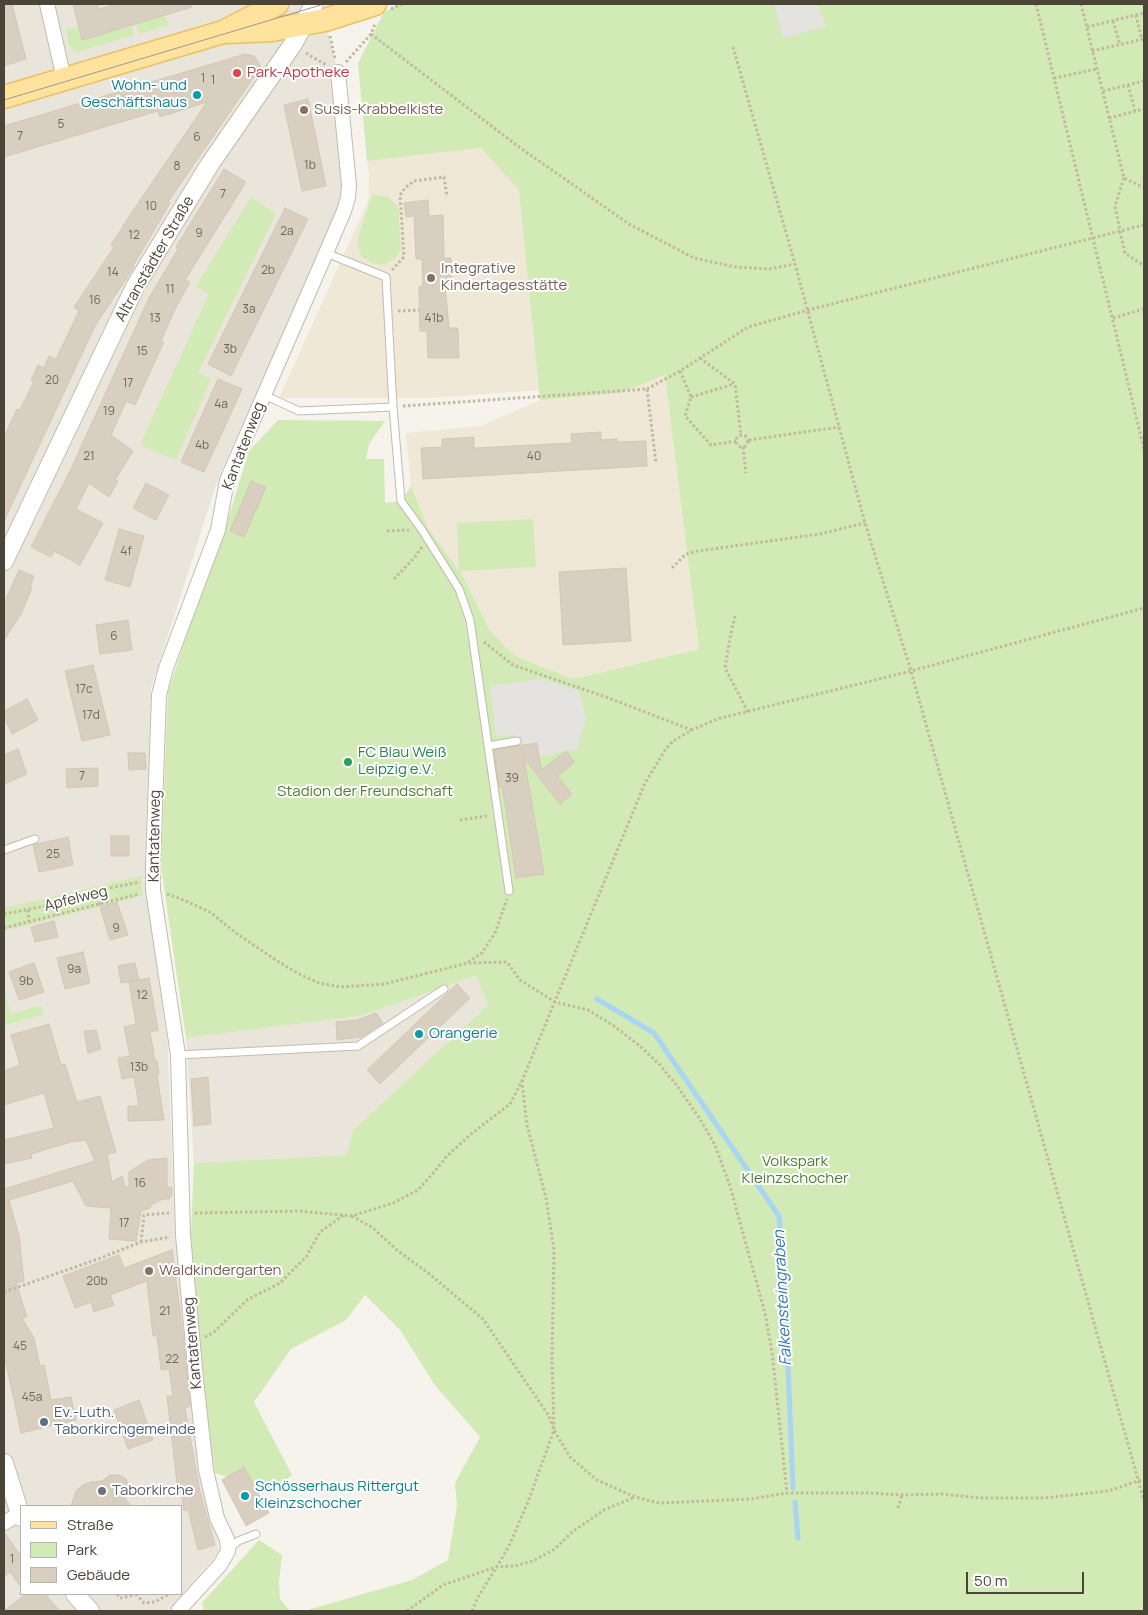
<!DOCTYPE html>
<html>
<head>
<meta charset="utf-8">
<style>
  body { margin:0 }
  #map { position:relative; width:1148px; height:1615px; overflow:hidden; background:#f6f3ec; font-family:Manrope,sans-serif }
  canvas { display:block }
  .frame { position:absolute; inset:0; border:5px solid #4b4439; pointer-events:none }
  .legend { position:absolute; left:20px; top:1505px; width:162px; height:90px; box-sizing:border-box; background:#fff; border:1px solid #b7b4b0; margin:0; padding:6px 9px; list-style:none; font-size:15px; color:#4b4439 }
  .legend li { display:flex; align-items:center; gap:10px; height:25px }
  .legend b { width:25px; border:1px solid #b7b4b0 }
  .scale { position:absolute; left:966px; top:1572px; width:118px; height:22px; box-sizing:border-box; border:2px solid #4b4439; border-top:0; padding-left:6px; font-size:15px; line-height:18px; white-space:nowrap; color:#4b4439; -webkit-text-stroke:4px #fff; paint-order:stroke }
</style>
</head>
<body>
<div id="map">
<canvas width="1148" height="1615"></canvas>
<div class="frame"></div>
<ul class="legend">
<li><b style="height:6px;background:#ffe39c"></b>Straße</li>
<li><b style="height:14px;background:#d2eab5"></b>Park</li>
<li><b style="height:14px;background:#d8cfc1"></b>Gebäude</li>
</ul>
<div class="scale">50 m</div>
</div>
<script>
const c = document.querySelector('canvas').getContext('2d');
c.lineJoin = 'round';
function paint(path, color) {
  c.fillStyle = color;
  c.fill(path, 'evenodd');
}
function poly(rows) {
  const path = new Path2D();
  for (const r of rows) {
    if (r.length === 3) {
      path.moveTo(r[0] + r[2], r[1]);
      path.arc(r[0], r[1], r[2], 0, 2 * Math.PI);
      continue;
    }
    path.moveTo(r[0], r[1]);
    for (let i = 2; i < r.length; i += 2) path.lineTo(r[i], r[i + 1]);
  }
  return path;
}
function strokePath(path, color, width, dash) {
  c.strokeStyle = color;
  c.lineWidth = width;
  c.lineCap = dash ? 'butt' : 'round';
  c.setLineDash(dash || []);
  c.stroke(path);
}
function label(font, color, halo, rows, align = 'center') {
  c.font = font + ' Manrope,sans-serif';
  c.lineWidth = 4;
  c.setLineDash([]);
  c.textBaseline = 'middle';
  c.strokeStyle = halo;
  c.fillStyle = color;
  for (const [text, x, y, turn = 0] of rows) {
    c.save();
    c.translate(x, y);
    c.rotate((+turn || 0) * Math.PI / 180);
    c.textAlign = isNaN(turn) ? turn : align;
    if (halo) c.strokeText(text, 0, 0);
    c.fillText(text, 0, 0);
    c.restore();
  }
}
const residential = poly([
  [4,4,321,4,338,72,348,198,259,387,219,476,151,688,145,866,147,891,168,1048,175,1237,195,1391,219,1552,167,1611,4,1611],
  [21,1506,181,1506,181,1594,21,1594],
  [477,976,488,1005,353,1130,348,1155,194,1163,186,1038,360,1016]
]);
const education = poly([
  [481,148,520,190,539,390,431,398,279,398,368,201,369,175,367,161],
  [665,375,699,649,574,679,532,663,511,653,489,629,460,571,428,528,411,486,406,433,481,426,540,400,620,393],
  [170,1240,176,1289,131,1287,119,1255,147,1243]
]);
const green = poly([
  [399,4,1144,4,1144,1611,304,1611,412,1580,448,1560,457,1506,455,1483,480,1437,434,1384,401,1331,365,1295,346,1320,291,1349,254,1402,292,1475,272,1491,215,1473,203,1411,191,1234,194,1163,347,1155,353,1130,488,1005,476,976,360,1016,186,1038,161,867,168,692,201,591,218,552,249,451,278,420,385,421,369,444,366,459,384,459,385,503,401,501,411,486,428,528,459,570,457,523,533,519,536,567,460,571,489,629,511,653,532,663,574,679,699,649,665,375,620,393,540,400,519,190,481,148,367,161,358,63,384,12],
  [165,15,168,25,139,34,136,24],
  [131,25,134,35,78,52,73,50,69,44,66,29,78,27,82,40],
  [372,194,388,197,398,206,401,249,396,258,383,265,372,263,361,256,357,242],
  [251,197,276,214,198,372,211,379,176,460,140,445,209,294,196,286],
  [141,876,142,896,4,931,4,908],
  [4,991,11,1014,42,1005,43,1015,4,1025],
  [259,1540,282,1555,279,1582,280,1599,290,1611,204,1611,202,1603]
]);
const parking = poly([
  [774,4,817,4,826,26,783,38],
  [542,679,579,691,586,718,577,749,539,757,536,743,517,745,516,735,496,736,490,686]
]);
const stream = poly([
  [597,999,654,1033,779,1216,784,1267,793,1488],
  [795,1502,798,1538]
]);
const building = poly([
  [4,4,12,4,26,59,4,66,4,4],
  [73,4,98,4,99,9,117,4,191,4,192,7,82,40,73,4],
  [245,54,254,56,260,65,258,71,168,202,170,203,133,266,134,267,95,326,4,521,4,437,17,409,20,410,34,381,31,380,38,365,44,368,49,356,56,359,79,311,74,307,114,247,111,245,132,212,207,102,160,117,158,111,4,157,4,126,245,54],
  [308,99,326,186,302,191,284,105,308,99],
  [224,169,246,182,185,280,190,282,175,309,161,341,164,342,135,405,126,401,111,435,133,451,115,480,118,481,109,497,89,483,76,509,103,523,80,565,54,551,51,557,31,547,69,473,149,298,178,249,176,247,224,169],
  [428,200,429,216,443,215,444,258,451,258,452,284,445,284,449,328,458,328,459,358,428,358,427,331,420,331,419,287,423,285,422,259,416,259,414,216,406,217,404,203,428,200],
  [285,208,308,219,231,376,208,364,285,208],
  [218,379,242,389,204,472,181,462,218,379],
  [601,432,601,440,617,439,618,442,646,441,647,466,423,479,421,448,442,447,442,439,474,437,474,448,572,443,571,434,601,432],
  [251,481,266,487,244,537,230,531,251,481],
  [146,483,169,495,156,520,133,508,146,483],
  [119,529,144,536,130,587,105,580,119,529],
  [626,568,631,641,563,645,559,572,626,568],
  [19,570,34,576,30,587,32,588,21,614,4,640,4,603,19,570],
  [128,620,132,650,100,654,96,625,128,620],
  [93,665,110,735,82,741,65,671,93,665],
  [27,699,38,720,12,734,4,717,4,711,27,699],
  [537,743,541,770,566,751,575,762,557,776,572,794,560,804,524,758,544,874,516,878,505,803,502,787,499,787,494,750,537,743],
  [18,749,27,774,4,784,4,755,18,749],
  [128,753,145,753,146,769,129,770,128,753],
  [98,768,98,786,67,788,66,769,98,768],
  [111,836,129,836,129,856,111,856,111,836],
  [68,837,73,865,39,872,33,845,68,837],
  [117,902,128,935,110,940,100,907,117,902],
  [54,921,58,937,35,942,31,927,54,921],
  [83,952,90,983,65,989,57,958,83,952],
  [34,963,44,992,19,1000,9,972,34,963],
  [135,963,139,980,121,983,118,966,135,963],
  [149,978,158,1030,150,1032,155,1061,157,1061,159,1074,157,1075,164,1120,128,1121,128,1106,139,1106,134,1077,122,1079,118,1058,130,1056,124,1027,136,1024,129,982,149,978],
  [457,984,470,998,380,1084,367,1070,457,984],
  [376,1013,383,1023,361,1037,337,1040,336,1022,357,1020,376,1013],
  [49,1024,61,1065,65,1064,77,1102,100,1096,116,1152,107,1154,112,1182,122,1176,125,1187,129,1186,129,1172,148,1160,167,1158,167,1186,172,1188,172,1195,169,1199,163,1199,151,1205,150,1208,141,1211,136,1241,109,1239,111,1208,86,1206,73,1181,9,1200,19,1236,24,1281,16,1283,27,1317,22,1318,34,1338,40,1366,44,1365,51,1400,71,1397,76,1420,21,1433,4,1354,4,1189,95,1161,86,1140,71,1142,31,1154,32,1158,4,1164,4,1140,54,1128,44,1093,4,1105,4,1071,20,1065,11,1035,49,1024],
  [96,1030,101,1049,88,1053,84,1031,96,1030],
  [208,1077,211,1124,194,1126,191,1079,208,1077],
  [172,1250,183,1334,190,1406,185,1408,200,1492,215,1545,198,1550,188,1509,184,1511,181,1491,178,1492,167,1396,173,1396,169,1369,161,1370,157,1336,153,1336,147,1281,110,1295,114,1305,94,1312,91,1302,75,1308,63,1276,119,1255,124,1268,172,1250],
  [139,1400,153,1440,128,1449,114,1410,139,1400],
  [244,1467,269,1513,246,1526,222,1480,244,1467],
  [110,1475,119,1475,126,1479,129,1487,124,1497,131,1506,71,1506,76,1491,83,1485,91,1482,102,1481,110,1475],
  [4,1532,21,1556,21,1587,10,1572,4,1576,4,1532],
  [26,1594,45,1594,60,1611,4,1611,26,1594]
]);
const path = poly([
  [1036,4,1144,449],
  [1081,4,1124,178,1144,188],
  [391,9,402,4],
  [1136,15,1142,40],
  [1113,21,1120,45],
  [1087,27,1144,13],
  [371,34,519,147,629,224,694,258,735,267,769,269,795,264],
  [330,36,335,59],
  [733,47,795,264,865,523,911,671,1144,1501],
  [1092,51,1144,39],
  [306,53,326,65],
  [346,62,371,34,375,24],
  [1054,78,1097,69],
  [1128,85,1135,111],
  [1103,91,1144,81],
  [1109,118,1144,109],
  [1124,178,1115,206,1120,231,1125,253,1144,266],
  [392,270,404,257,400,195,405,188,414,181,444,177,447,197],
  [398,311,419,310],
  [1113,318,1144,309],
  [700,358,735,384,741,435],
  [680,371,691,397,685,416,711,445,736,441],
  [647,389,680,371,748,327,808,310,1144,225],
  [691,397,734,384],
  [403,406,647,389,656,463],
  [742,441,6],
  [749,440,839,427],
  [743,447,746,473],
  [387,531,409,530],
  [672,568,686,554,698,551,820,534,865,523],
  [394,579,415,557,422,547],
  [735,616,730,638,725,668,748,712],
  [484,642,513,665,606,697,692,730],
  [460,820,487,816],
  [167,894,181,899,210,912,236,933,277,961,301,975,319,983,340,987,384,984,468,963,507,962,520,980,555,1002,588,1010,614,1026,641,1047,660,1065,678,1087,700,1119,715,1145,730,1186,765,1313,772,1352,787,1493],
  [99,905,102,890],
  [28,910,29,921],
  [4,914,61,903,79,894,140,882],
  [56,915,61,903],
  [4,928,139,894],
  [468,962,482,953,495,933,507,899],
  [195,1213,300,1211,352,1216,393,1203,418,1190,436,1170,446,1157,471,1134,510,1104,522,1081,645,783,665,750,673,741,692,730,717,719,911,671,1144,608],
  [352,1216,373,1228,398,1251,427,1272,483,1319,549,1416,554,1430,570,1457,597,1480,635,1497,659,1503,751,1499,787,1493,870,1493,902,1495,942,1494,980,1498,1044,1498,1108,1491,1144,1479],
  [141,1242,144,1215,169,1213],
  [4,1292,98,1259,141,1242,170,1237],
  [205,1337,214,1332,247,1300,280,1283,306,1257,320,1232,344,1215],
  [898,1508,902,1495],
  [117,1594,120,1598,139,1594],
  [136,1594,144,1603,155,1602,169,1594],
  [407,1611,443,1585,496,1567,515,1566,533,1561,555,1549,572,1532,604,1510,635,1497],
  [472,1611,477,1599,508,1548,528,1502,554,1430,552,1357,554,1250,546,1198,527,1125,522,1082]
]);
const service = poly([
  [326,253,386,277,393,407],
  [264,395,299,411,393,407,401,501,422,530,459,589,470,620,509,891],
  [488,746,517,741],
  [4,850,35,839],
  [178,1055,358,1046,444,989],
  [228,1551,238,1541,256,1534]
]);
const minor = poly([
  [47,4,64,79],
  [4,1523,19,1514],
  [178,1611,220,1565,228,1551,227,1539,217,1518,206,1470,196,1379,183,1235,178,1055,153,890,153,865,159,695,166,668,218,530,227,480,326,253,344,211,348,198,349,185,338,72]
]);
const tertiary = poly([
  [4,561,135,287,210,164,293,44,314,4],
  [4,1463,21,1517],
  [75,1594,90,1611]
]);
const primary = poly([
  [227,32,272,30,325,20,375,4],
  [4,97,223,32,277,4]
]);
const tram = poly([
  [4,100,324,4]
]);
const markers = [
  [237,73,5,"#e0444e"],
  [197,95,5,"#0f9aa8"],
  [304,110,5,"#8d6e63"],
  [431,278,5,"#8d6e63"],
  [348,762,5,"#2e9e5b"],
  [419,1034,5,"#0f9aa8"],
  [149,1271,5,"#8d6e63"],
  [44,1422,5,"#5c6f8a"],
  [102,1491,5,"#6b7280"],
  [245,1496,5,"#0f9aa8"]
];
const numberNames = [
  ["1",203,79],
  ["1",213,81],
  ["5",61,125],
  ["7",20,137],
  ["6",197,138],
  ["1b",310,166],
  ["8",177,167],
  ["7",223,195],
  ["10",151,207],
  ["2a",287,232],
  ["9",199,234],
  ["12",134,236],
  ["2b",268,271],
  ["14",113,273],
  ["11",170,290],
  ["16",95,301],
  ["3a",249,310],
  ["13",155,319],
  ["41b",434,319],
  ["3b",230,350],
  ["15",142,352],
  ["20",52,381],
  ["17",128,384],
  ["4a",221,405],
  ["19",109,412],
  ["4b",202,446],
  ["21",89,457],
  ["40",534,457],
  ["4f",126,552],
  ["6",114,637],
  ["17c",84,690],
  ["17d",91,716],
  ["7",82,777],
  ["39",512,779],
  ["25",53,855],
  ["9",116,929],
  ["9a",74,970],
  ["9b",26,982],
  ["12",142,996],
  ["13b",139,1068],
  ["16",140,1184],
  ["17",124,1224],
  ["20b",97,1282],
  ["21",165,1312],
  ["45",20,1347],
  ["22",172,1360],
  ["45a",32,1398],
  ["1",12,1560]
];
const healthNames = [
  ["Park-Apotheke",247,73]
];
const cultureNames = [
  ["Wohn- und",187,86,"right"],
  ["Geschäftshaus",187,103,"right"],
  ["Orangerie",429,1034],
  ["Schösserhaus Rittergut",255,1487],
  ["Kleinzschocher",255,1504]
];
const educationNames = [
  ["Susis-Krabbelkiste",314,110],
  ["Integrative",441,269],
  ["Kindertagesstätte",441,286],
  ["Waldkindergarten",159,1271]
];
const streetNames = [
  ["Altranstädter Straße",155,259,-60],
  ["Kantatenweg",244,446,-69],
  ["Kantatenweg",155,836,-89],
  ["Apfelweg",76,899,-14],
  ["Kantatenweg",193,1343,-95]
];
const leisureNames = [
  ["FC Blau Weiß",358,753],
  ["Leipzig e.V.",358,770]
];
const parkNames = [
  ["Stadion der Freundschaft",365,792],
  ["Volkspark",795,1162],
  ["Kleinzschocher",795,1179]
];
const serviceNames = [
  ["Ev.-Luth.",54,1413],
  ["Taborkirchgemeinde",54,1430]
];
const worshipNames = [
  ["Taborkirche",112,1491]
];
const waterNames = [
  ["Falkensteingraben",783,1298,-93]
];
paint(residential, '#eae5da');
paint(education, '#efe8d6');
paint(green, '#d2eab5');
paint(parking, '#e5e3e0');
strokePath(stream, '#a9d4f2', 5);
paint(building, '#d8cfc1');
strokePath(building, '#d3c7b4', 1);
strokePath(service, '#c2bbae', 9);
strokePath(minor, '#c2bbae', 16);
strokePath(tertiary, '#c2bbae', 20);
strokePath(primary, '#e6c16a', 25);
strokePath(path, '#c4b79f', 3, [2.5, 2.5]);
strokePath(service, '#fff', 7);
strokePath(minor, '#fff', 14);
strokePath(tertiary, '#fff', 18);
strokePath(primary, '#ffe39c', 22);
strokePath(tram, '#9a9a9a', 1);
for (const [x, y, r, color] of markers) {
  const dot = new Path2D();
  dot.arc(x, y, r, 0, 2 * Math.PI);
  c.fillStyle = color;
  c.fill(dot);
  strokePath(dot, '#fff', 2);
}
label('12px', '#6e675b', null, numberNames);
label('15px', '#be3a42', '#fff', healthNames, 'left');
label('15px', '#0d838f', '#fff', cultureNames, 'left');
label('15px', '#785e54', '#fff', educationNames, 'left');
label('15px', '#4b4439', '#fff', streetNames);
label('15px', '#27864d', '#fff', leisureNames, 'left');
label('15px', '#4a7f2a', '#fff', parkNames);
label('15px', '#4e5e75', '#fff', serviceNames, 'left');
label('15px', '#5b616d', '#fff', worshipNames, 'left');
label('italic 16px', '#2e7ab2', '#fff', waterNames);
</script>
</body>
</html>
